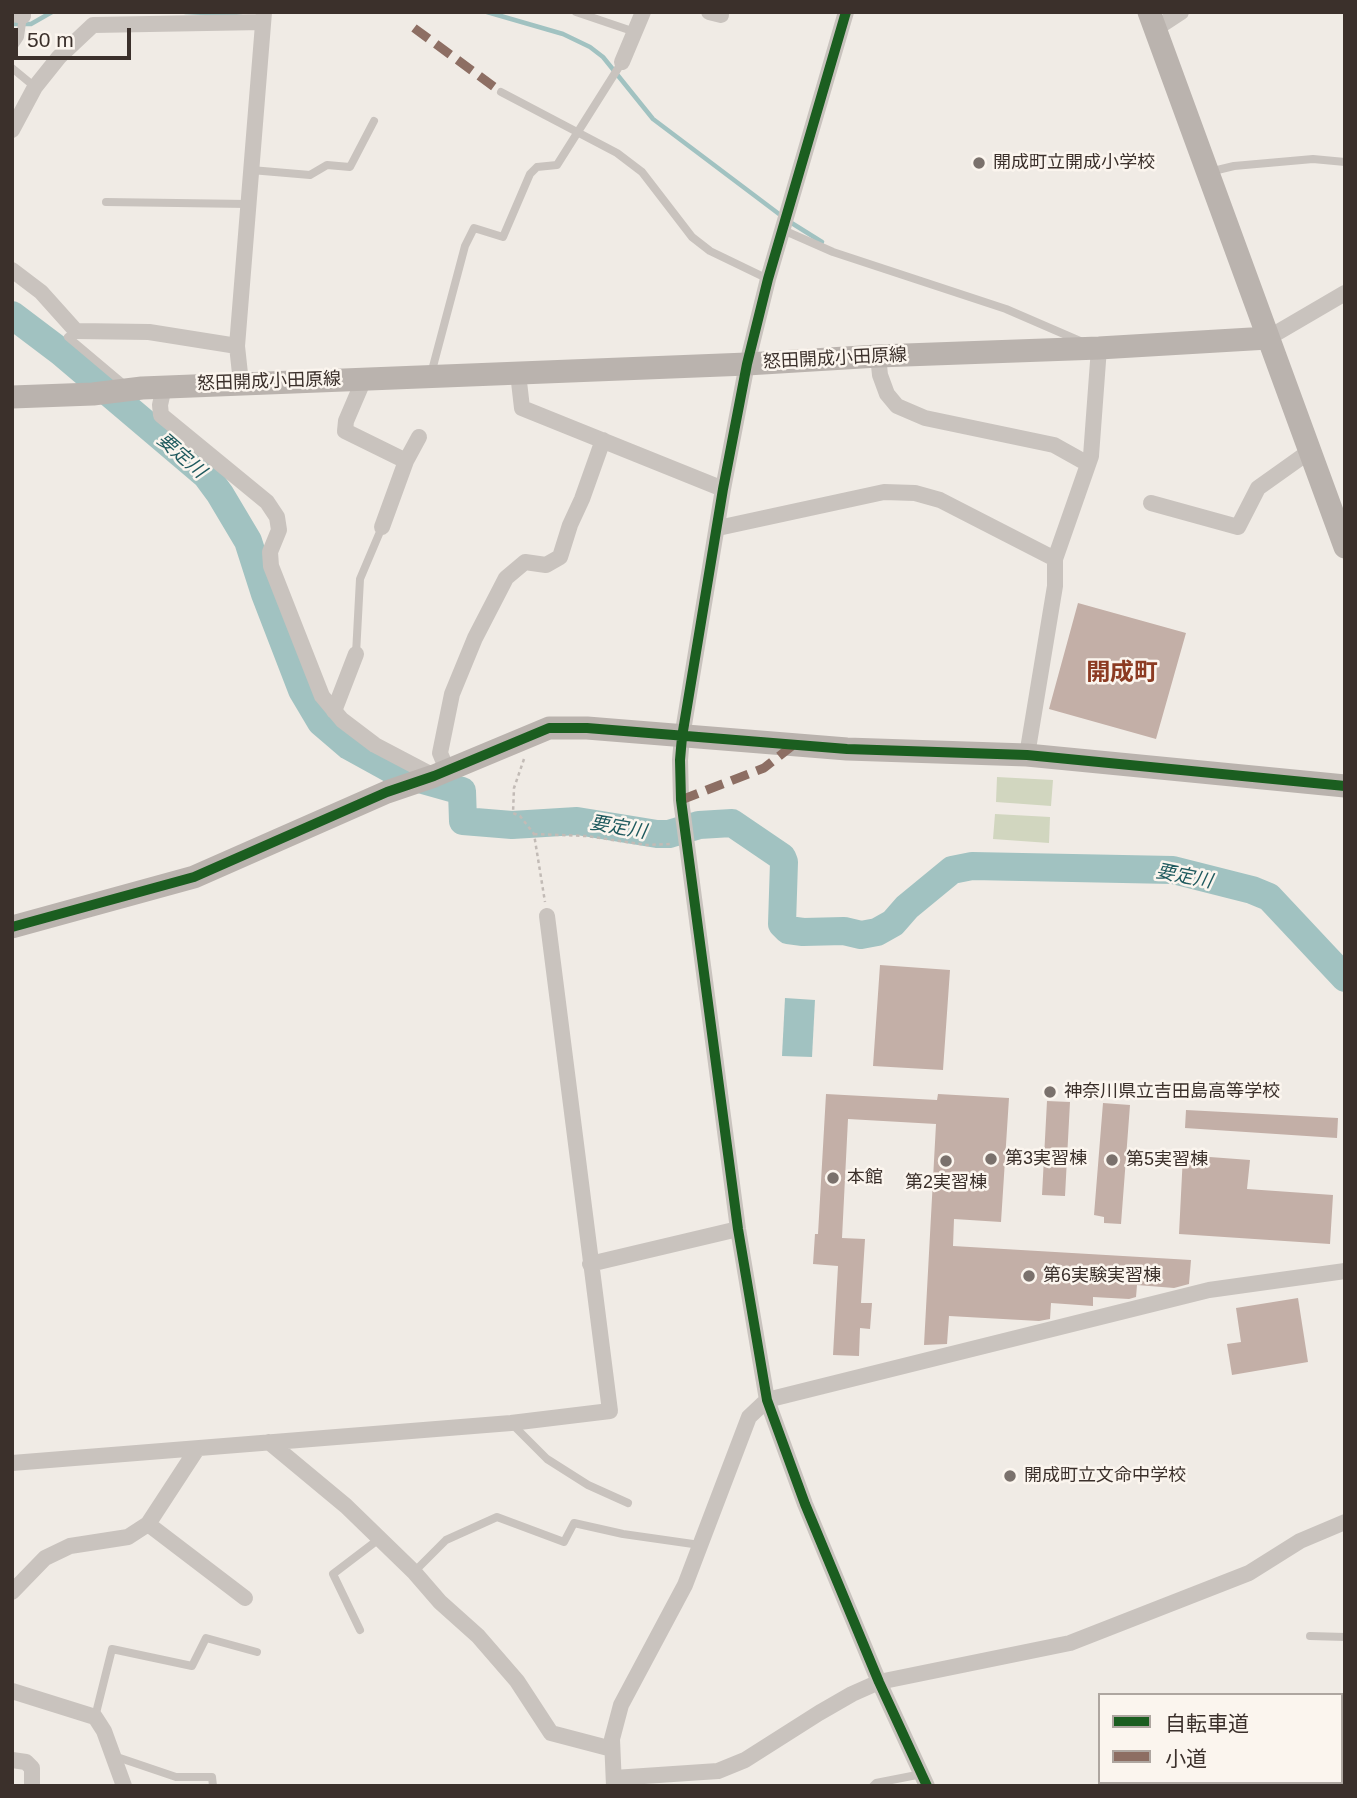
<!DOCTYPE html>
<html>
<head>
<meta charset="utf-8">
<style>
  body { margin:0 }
  #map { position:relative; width:1357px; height:1798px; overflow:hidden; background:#f0ebe5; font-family:Helvetica,"Noto Sans JP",sans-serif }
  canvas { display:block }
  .frame { position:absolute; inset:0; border:14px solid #3b302b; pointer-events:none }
  .legend { position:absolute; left:1098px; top:1693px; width:245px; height:91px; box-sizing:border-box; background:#fbf5ee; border:2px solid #aea6a0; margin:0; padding:9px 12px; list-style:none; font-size:21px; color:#3b302b }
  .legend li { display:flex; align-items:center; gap:14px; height:35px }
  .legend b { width:35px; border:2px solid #aea6a0 }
  .scale { position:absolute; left:14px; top:28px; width:117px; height:32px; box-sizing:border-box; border:4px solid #3b302b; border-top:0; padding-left:9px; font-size:21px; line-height:24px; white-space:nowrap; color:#3b302b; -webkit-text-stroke:5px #fbf5ee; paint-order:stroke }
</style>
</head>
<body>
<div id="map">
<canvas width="1357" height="1798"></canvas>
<div class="frame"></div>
<ul class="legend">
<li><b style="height:9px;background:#1b5e20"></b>自転車道</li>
<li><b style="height:9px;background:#8d6e63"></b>小道</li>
</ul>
<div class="scale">50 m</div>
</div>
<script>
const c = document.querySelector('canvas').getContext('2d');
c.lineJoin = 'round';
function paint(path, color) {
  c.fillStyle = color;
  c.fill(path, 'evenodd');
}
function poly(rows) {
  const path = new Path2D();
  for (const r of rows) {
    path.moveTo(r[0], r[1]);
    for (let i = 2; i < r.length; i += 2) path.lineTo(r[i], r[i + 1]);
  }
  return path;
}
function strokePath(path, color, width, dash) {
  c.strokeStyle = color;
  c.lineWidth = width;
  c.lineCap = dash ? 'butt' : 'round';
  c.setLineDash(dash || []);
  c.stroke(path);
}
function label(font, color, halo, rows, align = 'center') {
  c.font = font + ' Helvetica,"Noto Sans JP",sans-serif';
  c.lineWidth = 5;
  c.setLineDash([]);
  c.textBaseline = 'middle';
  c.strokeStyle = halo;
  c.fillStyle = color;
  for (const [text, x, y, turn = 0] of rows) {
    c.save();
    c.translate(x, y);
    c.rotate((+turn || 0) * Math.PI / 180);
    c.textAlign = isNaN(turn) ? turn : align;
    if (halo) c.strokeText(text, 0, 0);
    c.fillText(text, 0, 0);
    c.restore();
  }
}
const green = poly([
  [997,777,1053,780,1051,806,996,802],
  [995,814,1050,817,1049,843,993,839]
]);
const water = poly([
  [785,998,815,1000,812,1057,782,1056]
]);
const stream = poly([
  [185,12,227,14,242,12],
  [487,12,563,34,590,47,603,57,653,119,783,217],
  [12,24,31,24,52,12],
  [790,222,822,242]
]);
const river = poly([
  [12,315,61,352,206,475,220,494,248,541,265,594,302,690,321,722,349,746,398,773,462,791,463,821,512,825,577,821,657,834,669,834,699,825,732,823,782,857,784,862,782,924,788,930,803,932,844,931,861,935,877,932,893,923,907,907,952,870,972,866,1173,870,1252,890,1269,897,1345,978]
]);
const building = poly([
  [1078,603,1186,633,1156,739,1049,709],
  [880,965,950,970,943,1070,873,1066],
  [826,1094,937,1100,938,1094,1009,1098,1001,1222,954,1219,953,1246,1191,1260,1189,1284,1174,1288,1137,1285,1136,1297,1129,1299,1093,1297,1093,1306,1051,1303,1050,1319,1039,1321,949,1316,947,1344,924,1345,936,1124,848,1119,842,1238,865,1239,861,1303,872,1303,870,1329,860,1328,859,1356,833,1355,838,1266,813,1264,815,1234,818,1234],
  [1047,1101,1070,1102,1065,1196,1042,1195],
  [1103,1103,1130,1105,1121,1224,1104,1223,1104,1217,1094,1215],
  [1186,1110,1338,1118,1337,1138,1185,1128],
  [1183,1155,1250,1160,1247,1189,1333,1195,1330,1244,1179,1234],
  [1298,1298,1308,1362,1232,1375,1227,1344,1241,1342,1236,1308]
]);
const path = poly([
  [524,759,514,788,513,813,520,816,534,834,545,902],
  [534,834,586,836,647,845,670,844]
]);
const lane = poly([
  [576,12,635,32],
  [12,49,20,37,23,16],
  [12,68,35,87],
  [501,92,617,153,642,172,692,237,710,251,768,279],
  [251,170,310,175,327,165,350,167,374,121],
  [1209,172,1234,166,1313,159,1345,162],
  [106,202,248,204],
  [783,230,833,252,1006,309,1080,341],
  [76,331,68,337,125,385],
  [431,374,465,246,474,228,503,237,530,174,537,167,557,165,622,62],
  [356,654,360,579,382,527],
  [513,1425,547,1459,588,1485,628,1503],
  [414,1572,446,1540,497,1517,564,1542,574,1523,623,1534,700,1545],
  [360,1630,333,1574,379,1539],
  [1310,1636,1345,1637],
  [1341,1713,1345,1713],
  [95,1717,112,1649,192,1666,206,1638,257,1652],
  [114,1756,176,1777,212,1777,213,1786],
  [873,1786,876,1783,922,1774]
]);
const street = poly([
  [709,12,721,15],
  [846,12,768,279,747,364,723,489,682,737,680,760,681,800,738,1229,767,1400,805,1504,879,1682,927,1786],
  [12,14,23,16,23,12],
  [1155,29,1181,12],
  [622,62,643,12],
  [12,130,35,87,59,57,93,25,263,22],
  [12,270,41,292,76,331,149,332,237,346],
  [1268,338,1345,293],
  [878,356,880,375,887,394,897,406,925,418,1054,445,1088,464],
  [518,373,522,408,723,489],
  [364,379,346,421,345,431,406,461],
  [241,383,237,346,264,12],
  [164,387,160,405,161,415,267,502,277,517,279,530,270,552,271,566,322,696,342,720,375,745,434,776],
  [1151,503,1238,527,1258,488,1310,451],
  [382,527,406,461,419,437],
  [718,528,884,492,915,493,940,500,1055,559],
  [334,711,356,654],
  [1027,755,1055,586,1055,559,1091,456,1099,348],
  [447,770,440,753,452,694,475,638,506,578,525,562,546,565,560,557,570,525,582,499,603,440],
  [590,1264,738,1229],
  [269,1442,346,1506,414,1572,440,1602,478,1636,517,1681,551,1733,612,1749],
  [12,1463,511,1423,610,1411,547,916],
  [148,1524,245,1598],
  [12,1592,45,1558,70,1546,128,1537,148,1524,197,1449],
  [12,1691,95,1717,104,1731,124,1786],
  [12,1760,26,1762,32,1768,32,1786],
  [614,1778,718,1771,745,1760,819,1713,852,1694,879,1682,1070,1643,1249,1573,1300,1541,1345,1522],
  [614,1786,612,1739,621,1705,685,1585,749,1417,767,1400,1209,1290,1345,1271]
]);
const secondary = poly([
  [1149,12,1345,547],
  [12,397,93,394,142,388,747,364,878,356,1099,348,1268,338],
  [12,927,194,877,387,792,434,776,549,728,587,728,847,749,1027,755,1345,786]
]);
const quiet = poly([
  [414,28,501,92],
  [681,800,764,768,792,746]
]);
const cycleway = poly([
  [846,12,768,279,747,364,723,489,682,737,680,760,681,800,738,1229,767,1400,805,1504,879,1682,927,1786],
  [12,927,194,877,387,792,434,776,549,728,587,728,847,749,1027,755,1345,786]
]);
const markers = [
  [979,163,7,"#7a716c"],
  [1050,1092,7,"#7a716c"],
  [991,1159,7,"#7a716c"],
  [1112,1160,7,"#7a716c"],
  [946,1161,7,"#7a716c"],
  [833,1178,7,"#7a716c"],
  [1029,1276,7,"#7a716c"],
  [1010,1476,7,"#7a716c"]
];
const poiNames = [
  ["開成町立開成小学校",993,163],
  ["神奈川県立吉田島高等学校",1064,1092],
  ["第3実習棟",1005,1159],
  ["第5実習棟",1126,1160],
  ["本館",847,1178],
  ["第2実習棟",946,1183,"center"],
  ["第6実験実習棟",1043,1276],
  ["開成町立文命中学校",1024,1476]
];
const streetNames = [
  ["怒田開成小田原線",835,359,-3],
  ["怒田開成小田原線",269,382,-2]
];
const waterNames = [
  ["要定川",181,456,41],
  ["要定川",618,828,10],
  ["要定川",1184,877,11]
];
const districtNames = [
  ["開成町",1122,673]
];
paint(green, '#d1d6bf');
paint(water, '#a1c2c1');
strokePath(stream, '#a1c2c1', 4.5);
strokePath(river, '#a1c2c1', 28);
paint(building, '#c3afa7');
strokePath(path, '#c2bbb6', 2.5, [3.5, 3.5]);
strokePath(lane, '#c9c3be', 8);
strokePath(street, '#c9c3be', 16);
strokePath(secondary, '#bab3ae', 23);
strokePath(quiet, '#8d6e63', 9, [18, 9]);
strokePath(cycleway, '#1b5e20', 10);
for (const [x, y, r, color] of markers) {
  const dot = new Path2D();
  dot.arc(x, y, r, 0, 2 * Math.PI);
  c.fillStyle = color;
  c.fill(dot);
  strokePath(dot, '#fbf5ee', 2.5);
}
label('18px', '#3b302b', '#fbf5ee', poiNames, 'left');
label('18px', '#3b302b', '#fbf5ee', streetNames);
label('italic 19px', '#1f5a5e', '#fbf5ee', waterNames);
label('bold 24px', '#8c3b22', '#fbf5ee', districtNames);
</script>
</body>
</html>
